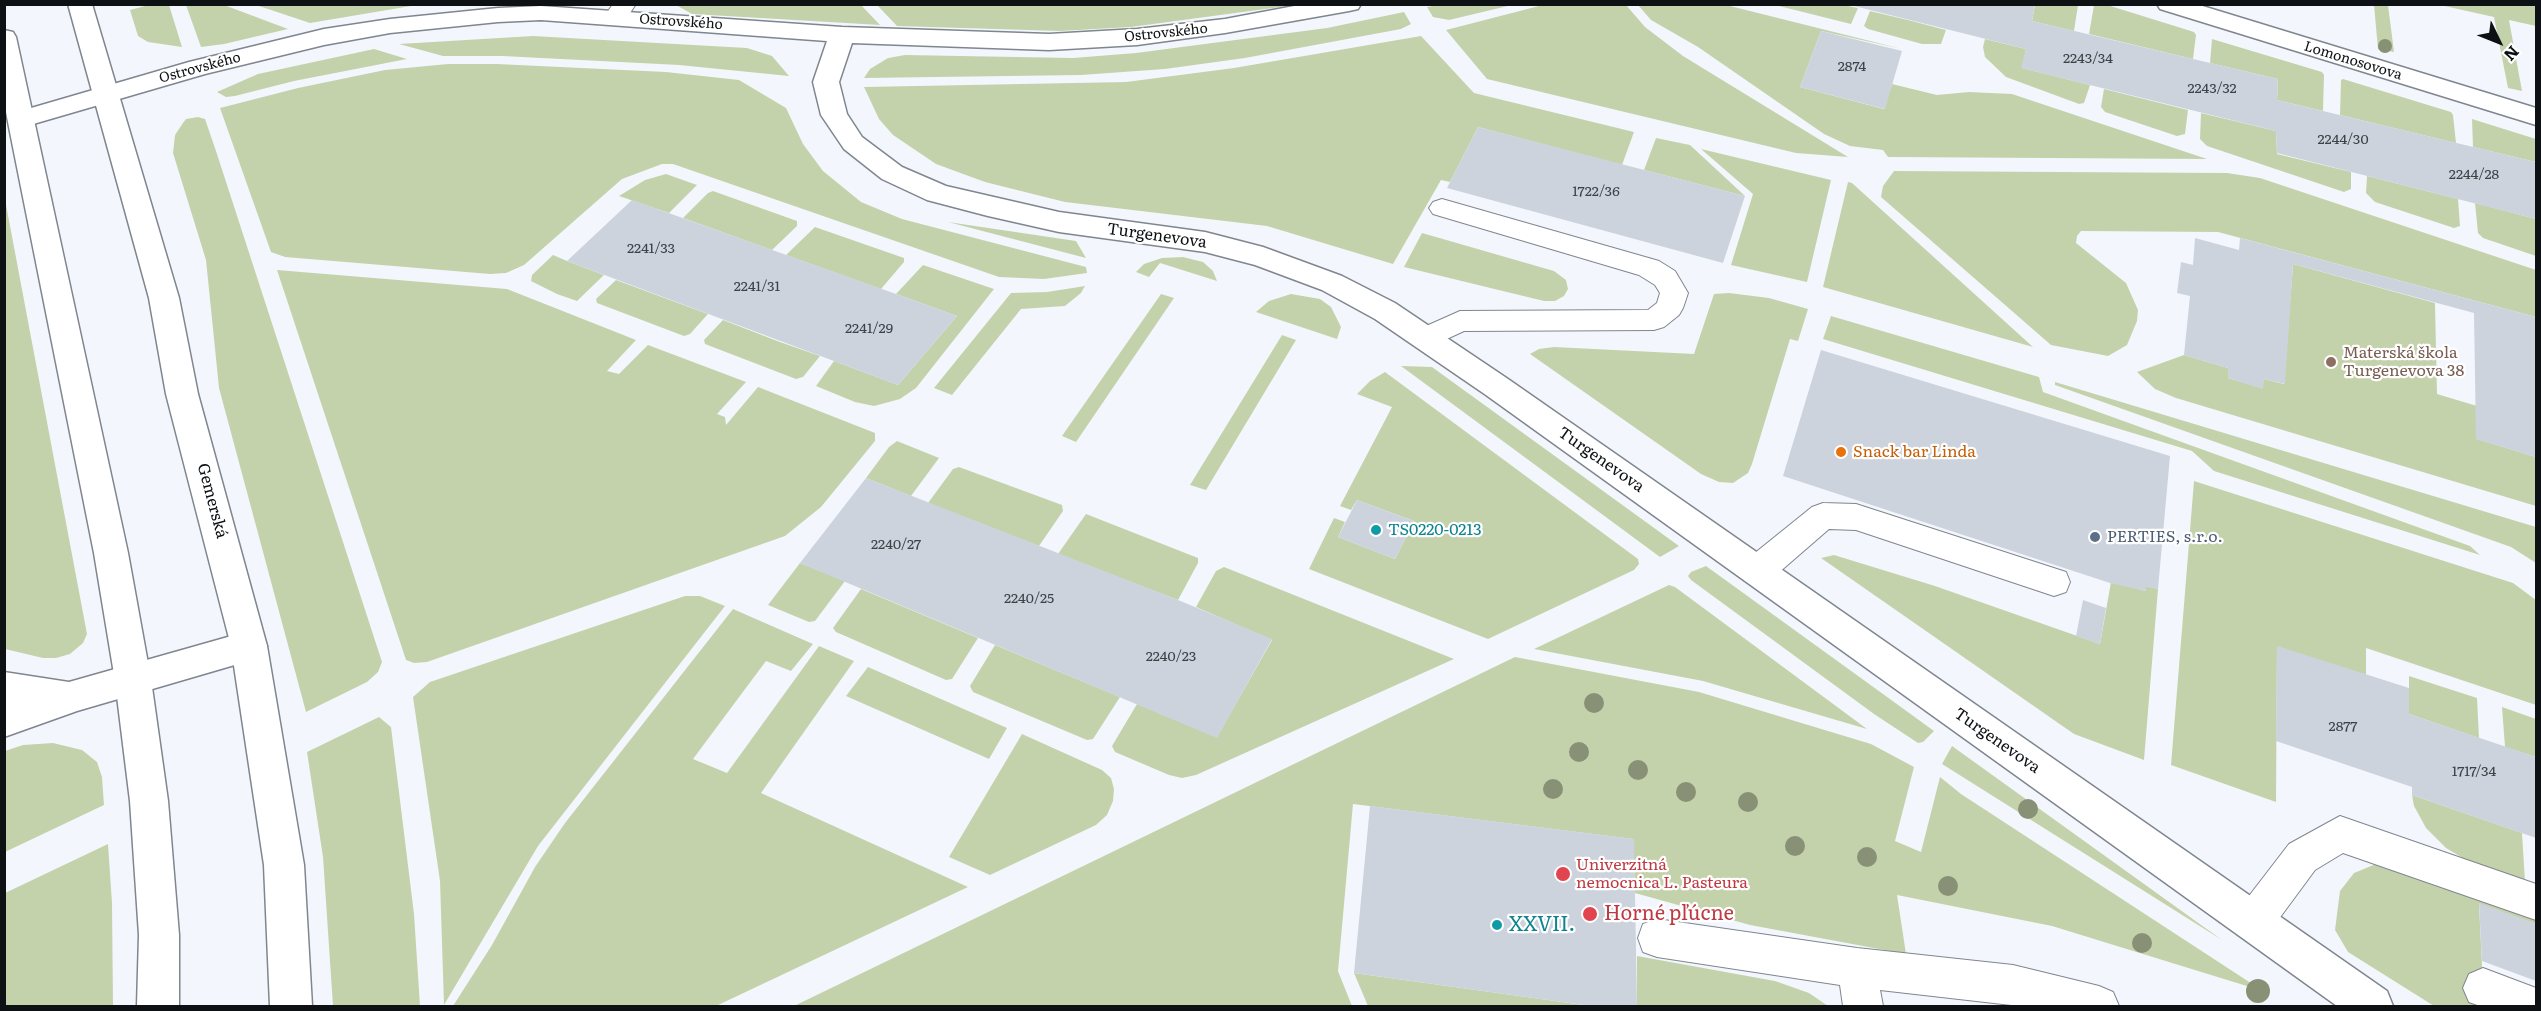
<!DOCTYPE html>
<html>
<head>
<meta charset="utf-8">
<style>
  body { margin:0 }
  #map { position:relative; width:2541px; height:1011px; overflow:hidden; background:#f3f7fd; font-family:Literata,serif }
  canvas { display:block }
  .frame { position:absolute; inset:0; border:6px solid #0e1114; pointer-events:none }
  .north { position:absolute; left:2469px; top:12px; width:60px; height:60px; -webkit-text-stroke:4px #fff; paint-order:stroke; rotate:133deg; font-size:16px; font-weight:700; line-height:24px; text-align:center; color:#0e1114 }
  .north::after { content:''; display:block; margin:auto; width:21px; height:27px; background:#0e1114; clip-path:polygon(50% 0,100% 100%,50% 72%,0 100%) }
</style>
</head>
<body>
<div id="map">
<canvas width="2541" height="1011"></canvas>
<div class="frame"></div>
<div class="north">N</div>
</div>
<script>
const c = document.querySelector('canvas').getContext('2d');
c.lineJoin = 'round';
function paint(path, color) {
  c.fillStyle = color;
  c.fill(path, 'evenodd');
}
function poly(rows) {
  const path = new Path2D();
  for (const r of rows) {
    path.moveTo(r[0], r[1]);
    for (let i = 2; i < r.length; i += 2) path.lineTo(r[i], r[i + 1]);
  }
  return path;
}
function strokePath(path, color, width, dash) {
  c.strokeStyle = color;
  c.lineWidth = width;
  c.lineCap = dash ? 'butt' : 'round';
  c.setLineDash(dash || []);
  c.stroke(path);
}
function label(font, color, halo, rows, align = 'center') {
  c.font = font + ' Literata,serif';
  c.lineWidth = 4.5;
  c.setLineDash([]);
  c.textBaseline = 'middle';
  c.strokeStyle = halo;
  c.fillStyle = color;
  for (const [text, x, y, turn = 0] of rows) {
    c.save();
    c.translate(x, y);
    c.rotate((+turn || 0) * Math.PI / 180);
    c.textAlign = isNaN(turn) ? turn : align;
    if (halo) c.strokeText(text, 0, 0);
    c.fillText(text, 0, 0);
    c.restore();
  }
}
const green = poly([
  [2104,4,2194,32,2196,35,2193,59,2089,34,2094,5],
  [149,5,169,5,182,47,148,42,138,36,130,10],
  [186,5,224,5,288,29,224,44,201,47],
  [256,5,256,4,417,5,310,23],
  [676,5,861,5,880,25,692,14],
  [877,5,1295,5,1131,27,1060,31,897,26],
  [1438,5,1438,4,1512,5,1449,20,1433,17,1427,7],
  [1543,5,1626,5,1645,27,1683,56,1848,157,1796,153,1487,79,1446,30],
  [1638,5,1726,5,1902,49,1821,31,1800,87,1884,109,1892,84,1937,95,1969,92,2012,94,2207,159,1888,157,1883,150,1850,146,1824,134,1698,47,1651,20],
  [1843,5,1858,8,1851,24,1775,5],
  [2035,5,2078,5,2074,31,2032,21],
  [2374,5,2388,5,2394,52,2378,49],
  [2440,5,2536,5,2536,26,2509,20,2522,91,2508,88,2494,17],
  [1870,11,1908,20,1946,30,1941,44,1922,44,1868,29,1864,26],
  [1404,12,1411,24,1401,29,1245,58,1165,69,1081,75,864,78,870,69,888,58,905,55,1073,58,1136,53,1327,28],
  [533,36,747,48,772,56,789,76,679,65,502,56,443,56,399,44],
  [1421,36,1474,93,1634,132,1622,165,1478,127,1450,182,1441,180,1393,264,1267,226,1065,202,985,182,936,164,893,135,879,119,864,87,1126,82,1234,68],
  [1985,39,2026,49,2022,68,2090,85,2084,103,2079,104,2006,77,1985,57,1983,47],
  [2212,39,2322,72,2324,75,2323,111,2277,100,2278,79,2210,63],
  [374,49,407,59,294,81,235,96,226,97,217,92,258,74],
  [497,64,666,72,739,80,786,108,803,144,823,171,861,202,902,219,1086,267,1087,273,1044,279,999,277,673,164,662,164,622,179,524,265,506,273,490,274,285,257,271,252,220,108,298,88,385,70,448,64],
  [2343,79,2451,112,2453,115,2456,143,2340,115,2341,80],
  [2104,89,2188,110,2185,134,2177,136,2105,112,2101,107],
  [2201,113,2276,131,2277,154,2351,172,2351,189,2344,192,2207,146,2200,139],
  [198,117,205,119,216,151,382,662,378,672,367,682,306,712,219,388,206,260,173,153,175,135,183,123,186,119],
  [2472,119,2536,139,2536,162,2473,147],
  [1656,138,1690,145,1745,196,1644,170],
  [1701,149,1831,180,1807,282,1731,265,1753,194],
  [1894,171,2227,173,2260,178,2536,270,2536,317,2218,232,2081,231,2077,236,2076,243,2126,283,2138,310,2137,321,2127,345,2108,356,2051,345,1881,197,1883,186],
  [666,174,697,185,669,213,619,196,645,180],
  [2367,176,2458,199,2460,226,2454,228,2375,202,2366,193],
  [1848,182,1852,183,2033,347,1823,287],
  [713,191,797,221,797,226,772,250,683,218,708,193],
  [4,194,87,634,83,643,70,654,56,658,43,658,5,649],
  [2475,203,2536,219,2536,256,2483,238,2478,233],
  [948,222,1076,241,1086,258],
  [815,227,904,258,904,262,881,289,786,255],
  [1422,233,1554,271,1566,280,1568,289,1564,296,1555,301,1544,301,1404,267],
  [553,255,567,261,604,275,577,301,557,294,531,281,532,275],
  [1183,257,1203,262,1213,271,1217,281,1160,263,1149,277,1136,272,1144,264,1162,258],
  [2293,264,2435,303,2437,394,2477,406,2477,439,2536,457,2536,506,2176,398,2155,389,2137,372,2184,355,2228,368,2228,378,2262,388,2264,379,2284,384],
  [923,265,994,289,916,388,900,399,874,406,855,402,816,386,834,361,898,385,957,316,896,294],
  [277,270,507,289,636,340,607,371,619,374,648,345,746,382,717,414,725,417,726,425,758,387,875,433,875,441,821,507,785,536,427,662,414,663,406,660],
  [616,280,670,300,708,314,690,334,684,336,597,303,596,299],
  [1085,286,1081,293,1065,306,1021,309,952,395,934,388,1011,293,1047,292],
  [1729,293,1769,298,1808,309,1798,341,1790,339,1752,464,1748,473,1733,483,1719,482,1701,474,1530,354,1539,349,1554,347,1694,354,1714,294],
  [1161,294,1174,298,1076,442,1062,436],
  [1291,294,1320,299,1331,307,1341,327,1337,339,1256,312,1269,301],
  [1831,316,2039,377,2043,392,2470,546,2480,555,2214,471,2192,451,1823,339],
  [723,320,780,342,820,356,803,377,796,379,705,344,704,340],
  [1282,335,1296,340,1206,490,1190,485],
  [1401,366,1432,367,1679,546,1660,557],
  [1385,372,1638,559,1639,564,1634,570,1488,639,1309,569,1334,518,1345,522,1338,537,1395,559,1414,521,1357,500,1351,510,1340,506,1392,407,1357,394,1370,381],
  [2055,382,2536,527,2536,563,2511,547,2055,385],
  [897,441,939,458,911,496,866,478,889,447],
  [959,467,1062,505,1063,511,1039,546,928,503,953,469],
  [2194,481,2513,583,2536,600,2536,705,2366,648,2366,675,2277,647,2276,802,2171,765],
  [1086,514,1198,558,1198,563,1178,600,1058,554],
  [1834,555,1935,586,2100,644,2111,582,2146,591,2146,586,2158,589,2144,760,2074,734,1821,558],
  [800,563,845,581,815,621,809,622,768,605],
  [1706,566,1883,694,1934,731,1923,742,1918,743,1874,714,1691,580,1688,576,1691,572],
  [1224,567,1454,659,1196,775,1182,778,1169,775,1115,752,1112,746,1137,704,1217,737,1272,640,1196,607,1216,571],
  [1669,585,1675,587,1867,729,1703,681,1534,649],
  [861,589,978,638,952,679,946,680,836,632,833,628],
  [685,596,700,596,725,606,538,846,444,1005,440,881,413,697,430,682],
  [733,609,813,644,791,671,766,661,693,759,727,773,819,646,854,661,761,793,968,887,716,1006,453,1006,492,945,535,867,565,823],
  [995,645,1120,697,1093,739,1087,740,973,692,970,686],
  [1515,657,1699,692,1871,744,1914,767,1895,841,1921,852,1940,777,1961,794,2263,991,2052,926,1897,895,1906,954,1750,925,1635,893,1633,839,1353,804,1338,971,1352,1006,794,1006],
  [868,667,1007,728,989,759,846,696],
  [2409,676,2477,698,2479,738,2409,714],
  [2502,707,2536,719,2536,757,2505,747],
  [379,717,391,727,414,914,420,1006,333,1006,323,857,307,752],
  [1022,734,1102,770,1111,778,1114,789,1113,801,1107,815,1096,825,990,875,949,857],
  [53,743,82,750,97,762,102,777,104,805,5,852,5,751,23,745],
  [1952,746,2222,940,1942,764],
  [2412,795,2522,833,2525,882,2473,864,2446,848,2426,828,2414,806],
  [108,844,112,903,113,1006,5,1006,5,893],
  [2376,864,2400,868,2536,917,2536,924,2479,904,2484,1006,2434,1006,2348,952,2335,930,2340,891,2354,873],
  [1637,956,1775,981,1809,993,1828,1006,1637,1006],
  [1354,973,1591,1006,1368,1006]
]);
const building = poly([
  [1846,4,2035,4,2032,21,2278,79,2277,100,2536,162,2536,219,2277,153,2276,131,2021,68,2026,49],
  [1821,31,1902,51,1885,109,1800,87],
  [1478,127,1745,196,1723,263,1447,188],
  [632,200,896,294,957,316,898,385,567,261],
  [2195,238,2239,250,2240,238,2536,317,2536,457,2476,439,2474,313,2293,264,2285,384,2264,379,2263,389,2228,378,2228,368,2184,355,2190,296,2177,293,2181,262,2193,265],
  [1821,350,2170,456,2158,589,2146,586,2146,591,2110,583,1783,476],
  [866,478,1178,600,1272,639,1217,738,800,563],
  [1357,500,1414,521,1395,559,1338,537],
  [2083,600,2106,608,2100,644,2076,636],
  [2277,646,2409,688,2409,714,2536,757,2536,838,2412,795,2412,787,2276,741],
  [1370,806,1634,839,1637,1006,1591,1006,1354,973],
  [2479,903,2536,924,2536,981,2482,961]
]);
const service = poly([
  [613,4,636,4,624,22,616,24,608,22,604,17,613,4],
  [1442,199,1659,261,1675,271,1688,293,1683,308,1679,315,1664,327,1654,330,1464,331,1425,349,1415,345,1411,338,1415,331,1460,311,1648,310,1657,303,1660,293,1655,285,1639,275,1433,214,1429,208,1433,202,1442,199],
  [1823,503,1856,504,2066,572,2070,582,2066,592,2054,596,1856,530,1829,529,1769,581,1757,585,1745,581,1741,571,1745,561,1812,507,1823,503],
  [2340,816,2536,884,2536,920,2343,853,2315,870,2267,935,2253,941,2239,935,2234,922,2239,909,2289,844,2340,816],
  [1657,919,1857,948,2013,965,2099,986,2113,992,2119,1006,2020,1006,1880,990,1883,1006,1843,1006,1840,985,1657,957,1643,952,1638,938,1643,924,1657,919],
  [2483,968,2536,988,2536,1006,2480,1006,2469,1002,2463,988,2469,974,2483,968]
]);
const minor = poly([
  [1305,4,1361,4,1358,9,1349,11,1225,33,1137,45,1049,50,852,43,839,82,847,114,862,137,902,167,946,186,1059,212,1205,232,1263,247,1342,276,1395,303,1508,379,2387,991,2393,1006,2337,1006,1486,395,1375,319,1322,290,1255,265,1205,252,1059,232,988,216,927,200,882,179,844,149,821,115,813,82,827,41,541,20,498,22,390,33,324,45,205,74,23,127,14,125,10,119,14,113,189,62,324,29,390,19,498,8,541,6,842,27,1049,34,1137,29,1225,19,1305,4],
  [2157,4,2196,4,2536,108,2536,125,2160,9,2157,4],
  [249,631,262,635,267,646,262,657,77,711,4,737,4,672,69,682,249,631]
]);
const tertiary = poly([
  [68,4,92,4,179,298,198,394,267,646,304,865,312,1006,270,1006,264,865,231,646,166,394,149,298,68,4],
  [4,30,13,32,16,37,128,553,151,680,168,801,179,935,179,1006,137,1006,139,935,130,801,115,680,94,553,4,102,4,30]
]);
const trees = [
  [2385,46,7],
  [1594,703,10],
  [1579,752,10],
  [1638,770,10],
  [1553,789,10],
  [1686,792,10],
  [1748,802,10],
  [2028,809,10],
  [1795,846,10],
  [1867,857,10],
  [1948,886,10],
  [2142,943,10],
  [2258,991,12]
];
const markers = [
  [2331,362,6,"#8d6e63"],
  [1841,452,6,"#e8710a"],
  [1376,530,6,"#0f9aa8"],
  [2095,537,6,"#5c6f8a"],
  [1563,874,8,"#e0444e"],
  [1590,914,8,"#e0444e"],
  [1497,925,6,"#0f9aa8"]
];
const farStreetnames = [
  ["Ostrovského",681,22,4],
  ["Ostrovského",1166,33,-6],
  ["Lomonosovova",2353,61,17],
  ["Ostrovského",200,68,-15]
];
const numberNames = [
  ["2243/34",2088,59],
  ["2874",1852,67],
  ["2243/32",2212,89],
  ["2244/30",2343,140],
  ["2244/28",2474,175],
  ["1722/36",1596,192],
  ["2241/33",651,249],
  ["2241/31",757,287],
  ["2241/29",869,329],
  ["2240/27",896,545],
  ["2240/25",1029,599],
  ["2240/23",1171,657],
  ["2877",2343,727],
  ["1717/34",2474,772]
];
const streetNames = [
  ["Turgenevova",1157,236,8],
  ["Turgenevova",1601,460,35],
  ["Gemerská",212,501,75],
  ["Turgenevova",1997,741,35]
];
const educationNames = [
  ["Materská škola",2343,353],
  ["Turgenevova 38",2343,371]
];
const foodNames = [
  ["Snack bar Linda",1853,452]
];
const cultureNames = [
  ["TS0220-0213",1388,530]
];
const serviceNames = [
  ["PERTIES, s.r.o.",2107,537]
];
const healthNames = [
  ["Univerzitná",1576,865],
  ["nemocnica L. Pasteura",1576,883]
];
const nearHealthnames = [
  ["Horné pľúcne",1604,914]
];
const nearCulturenames = [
  ["XXVII.",1509,925]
];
paint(green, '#c4d2ab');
paint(building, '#ccd3dd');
strokePath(service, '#7f868f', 2);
strokePath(minor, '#7f868f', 3);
strokePath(tertiary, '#7f868f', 3);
paint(service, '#fff');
paint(minor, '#fff');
paint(tertiary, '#fff');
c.fillStyle = '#889176';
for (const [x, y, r] of trees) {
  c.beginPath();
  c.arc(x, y, r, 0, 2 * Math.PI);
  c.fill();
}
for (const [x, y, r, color] of markers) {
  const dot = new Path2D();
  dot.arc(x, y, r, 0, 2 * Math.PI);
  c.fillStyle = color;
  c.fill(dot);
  strokePath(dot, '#fff', 2);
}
label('14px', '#0e1114', '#fff', farStreetnames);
label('14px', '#3e4246', null, numberNames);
label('16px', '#0e1114', '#fff', streetNames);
label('16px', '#785e54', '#fff', educationNames, 'left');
label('16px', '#c56008', '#fff', foodNames, 'left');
label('16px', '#0d838f', '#fff', cultureNames, 'left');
label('16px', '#4e5e75', '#fff', serviceNames, 'left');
label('16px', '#be3a42', '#fff', healthNames, 'left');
label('20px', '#be3a42', '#fff', nearHealthnames, 'left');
label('20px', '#0d838f', '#fff', nearCulturenames, 'left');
</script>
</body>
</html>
